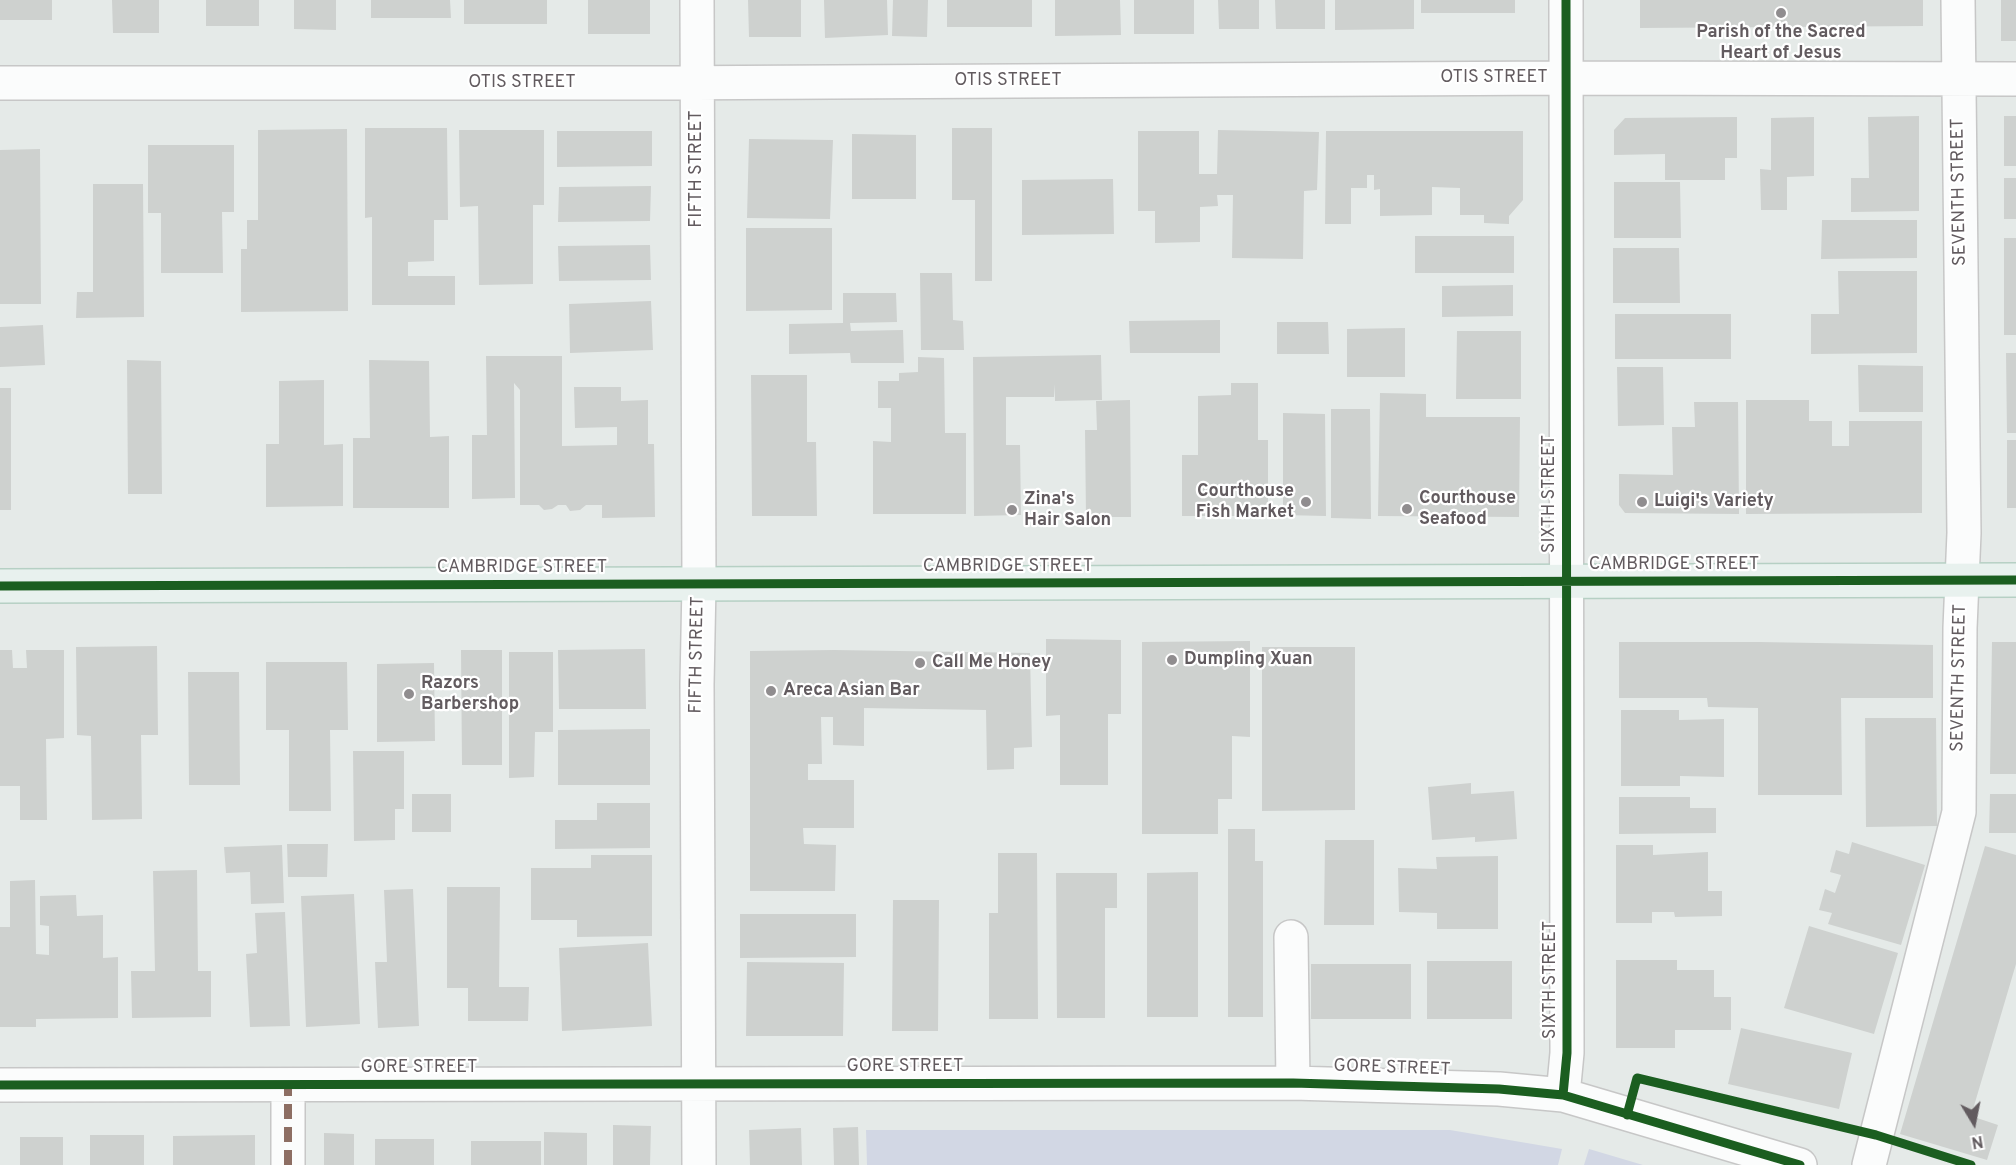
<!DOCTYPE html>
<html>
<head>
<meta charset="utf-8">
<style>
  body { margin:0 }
  #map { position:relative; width:2016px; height:1165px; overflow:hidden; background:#e5eae8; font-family:Overpass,sans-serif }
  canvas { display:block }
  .north { position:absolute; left:1944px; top:1093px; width:60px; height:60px; -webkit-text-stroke:4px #fff; paint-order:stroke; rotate:170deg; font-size:16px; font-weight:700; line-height:24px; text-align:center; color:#625b5f }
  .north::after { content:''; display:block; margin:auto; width:21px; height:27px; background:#625b5f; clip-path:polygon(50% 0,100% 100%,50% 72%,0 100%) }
</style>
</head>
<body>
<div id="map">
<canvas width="2016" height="1165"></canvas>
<div class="north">N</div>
</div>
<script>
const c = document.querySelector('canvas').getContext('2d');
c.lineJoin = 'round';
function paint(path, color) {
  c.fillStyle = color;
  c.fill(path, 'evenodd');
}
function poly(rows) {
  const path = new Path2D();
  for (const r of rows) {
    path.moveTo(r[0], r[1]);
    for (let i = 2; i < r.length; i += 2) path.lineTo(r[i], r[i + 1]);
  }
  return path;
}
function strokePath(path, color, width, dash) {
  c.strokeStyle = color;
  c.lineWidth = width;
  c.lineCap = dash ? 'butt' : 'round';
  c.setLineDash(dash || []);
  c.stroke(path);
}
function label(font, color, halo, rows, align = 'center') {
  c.font = font + ' Overpass,sans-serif';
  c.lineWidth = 4.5;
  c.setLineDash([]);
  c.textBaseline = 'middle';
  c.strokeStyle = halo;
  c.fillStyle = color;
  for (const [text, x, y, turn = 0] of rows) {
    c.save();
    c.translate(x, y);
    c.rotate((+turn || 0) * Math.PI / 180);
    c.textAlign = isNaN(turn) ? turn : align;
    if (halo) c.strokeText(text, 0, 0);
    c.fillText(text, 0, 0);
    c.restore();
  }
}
const green = poly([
  [866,1130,1450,1130,1562,1149,1558,1165,867,1165],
  [1589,1149,1643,1165,1584,1165]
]);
const building = poly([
  [0,0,52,0,52,20,0,20],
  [112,0,159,0,159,33,113,33],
  [206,0,259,0,259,26,206,26],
  [294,0,336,0,336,30,294,29],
  [371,0,450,0,451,18,371,18],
  [464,0,547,0,547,24,464,24],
  [588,0,650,0,650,34,588,34],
  [748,0,801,0,801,37,749,37],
  [824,0,887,0,888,35,825,38],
  [893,0,928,0,927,37,892,36],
  [947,0,1032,0,1032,27,947,27],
  [1055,0,1120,0,1121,35,1055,36],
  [1134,0,1194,0,1194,34,1134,34],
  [1218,0,1259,0,1259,29,1219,29],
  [1275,0,1325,0,1325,29,1276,29],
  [1335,0,1414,0,1414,29,1335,30],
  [1421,0,1515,0,1515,13,1421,13],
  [1640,0,1923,0,1923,26,1640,28],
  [2001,0,2016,0,2016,41,2001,41],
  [1919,116,1919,211,1851,212,1851,178,1869,178,1868,117],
  [2004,116,2016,116,2016,166,2004,166],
  [1737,117,1737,158,1725,158,1725,180,1665,180,1665,154,1614,155,1614,130,1625,118],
  [1814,117,1814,176,1787,177,1787,210,1761,210,1760,169,1771,170,1771,118],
  [365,128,447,128,448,220,434,220,434,261,408,262,408,276,455,276,455,305,372,305,372,217,365,218],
  [952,128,992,128,992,281,975,281,975,200,952,200],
  [347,129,348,311,241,312,241,249,247,249,247,220,258,220,258,130],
  [459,130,544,130,544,205,533,205,533,284,479,285,478,206,460,207],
  [1218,130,1319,132,1317,190,1304,191,1303,259,1232,258,1233,195,1217,195,1218,206,1200,207,1200,242,1155,243,1155,211,1138,211,1138,131,1199,131,1199,174,1217,174],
  [557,131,652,131,652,166,557,167],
  [1326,131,1523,131,1523,200,1509,216,1509,224,1484,223,1484,215,1460,215,1460,188,1432,187,1432,215,1380,216,1380,189,1374,190,1374,175,1367,175,1367,188,1351,188,1351,224,1325,224],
  [852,134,916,135,916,199,852,199],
  [749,139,833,140,830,219,747,218],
  [148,145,234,145,234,212,222,212,223,273,161,273,161,213,148,213],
  [40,149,41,304,0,304,0,150],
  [2004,178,2016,178,2016,219,2004,219],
  [1113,179,1114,234,1022,235,1022,180],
  [1614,182,1680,182,1681,238,1614,238],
  [93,184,143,184,144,317,76,318,77,292,93,292],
  [651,186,650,221,558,222,559,187],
  [1822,220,1917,220,1917,258,1821,259],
  [746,228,832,228,832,310,746,311],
  [1415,236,1514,236,1514,273,1415,273],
  [2004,238,2016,238,2016,335,2004,335],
  [650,245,651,280,559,281,558,246],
  [1613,248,1679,248,1680,303,1613,303],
  [1838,271,1917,271,1917,353,1811,354,1811,314,1839,314],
  [920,273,952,273,953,320,963,321,964,350,921,350],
  [1513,285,1513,316,1442,317,1442,286],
  [843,293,896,293,897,322,850,323,851,331,903,330,904,363,851,363,850,353,789,354,789,324,843,323],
  [651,301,653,350,570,353,569,304],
  [1615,314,1731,314,1731,359,1615,359],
  [1220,320,1220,353,1130,353,1129,321],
  [1277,322,1328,322,1329,354,1277,354],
  [43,325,45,365,0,367,0,327],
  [1405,328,1405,377,1347,377,1347,329],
  [1457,331,1521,331,1521,399,1456,399],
  [2006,353,2016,353,2016,433,2007,433],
  [1101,355,1102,400,1055,401,1055,384,1054,397,1006,397,1006,445,1020,445,1021,515,974,516,973,357],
  [486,356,562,356,562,446,617,445,617,427,575,428,574,387,621,387,621,401,648,400,648,444,654,444,655,517,602,518,602,505,586,505,580,510,570,511,566,505,558,505,552,509,544,510,539,505,520,505,520,390,514,383,515,498,472,499,472,435,487,435],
  [918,357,944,358,945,433,966,433,966,514,873,514,873,441,891,442,891,408,878,408,878,381,899,381,899,373,918,372],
  [127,360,161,361,162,494,128,494],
  [369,360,429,361,430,437,449,436,449,508,353,508,353,438,370,438],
  [1858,365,1923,366,1923,412,1859,412],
  [1617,367,1663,367,1664,425,1618,426],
  [751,375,807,375,807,442,816,442,817,516,752,516],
  [324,380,324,445,343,444,343,506,266,507,266,444,279,444,279,381],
  [1231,383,1258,383,1258,440,1268,440,1268,516,1182,516,1182,455,1198,455,1198,396,1231,395],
  [0,388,11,388,11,510,0,510],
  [1380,393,1426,394,1426,417,1520,417,1519,517,1378,516],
  [1130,400,1131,517,1086,517,1085,430,1097,430,1096,401],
  [1746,400,1809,400,1809,421,1832,421,1832,446,1849,446,1849,421,1922,421,1922,513,1746,514],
  [1694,402,1738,402,1739,514,1625,513,1619,505,1619,474,1673,475,1672,427,1695,427],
  [1331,409,1370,409,1371,519,1331,518],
  [1283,413,1325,414,1326,516,1283,515],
  [2007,440,2016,440,2016,508,2007,508],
  [1046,639,1121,640,1121,714,1108,714,1108,785,1060,785,1060,715,1046,716],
  [1250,641,1250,737,1232,736,1232,799,1218,799,1218,834,1142,834,1142,642],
  [1619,642,1759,642,1933,645,1933,698,1841,698,1842,795,1758,795,1758,708,1708,707,1707,698,1619,698],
  [1992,642,2016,642,2016,774,1990,774],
  [157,646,158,735,141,735,142,819,92,820,91,736,77,735,76,647],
  [1262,647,1355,647,1355,810,1262,811],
  [645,649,646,709,559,709,558,650],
  [0,650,12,650,13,668,27,668,26,650,64,650,64,738,46,739,47,820,20,820,20,786,0,786],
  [461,650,502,650,502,765,462,765],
  [834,650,1030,653,1032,747,1014,748,1014,769,987,770,986,710,864,708,864,746,833,745,833,717,821,717,822,764,808,764,808,780,854,780,854,828,803,828,804,844,836,845,835,891,750,891,750,651],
  [509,652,553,652,553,732,535,732,534,777,509,778],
  [266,662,347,662,348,730,330,730,331,811,289,811,289,730,266,730],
  [434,663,435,741,377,742,377,664],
  [188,672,239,672,240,785,189,785],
  [1621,710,1679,710,1679,720,1724,719,1724,777,1680,776,1680,786,1621,786],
  [1865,718,1936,718,1937,826,1866,827],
  [650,729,650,785,558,785,558,730],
  [353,751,404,751,404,809,395,809,395,840,354,841],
  [1471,783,1471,794,1514,791,1517,839,1475,842,1475,837,1432,840,1428,787],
  [412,794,451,794,451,832,412,832],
  [1990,794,2016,794,2016,833,1989,833],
  [1619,797,1690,797,1690,808,1716,808,1716,833,1619,834],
  [597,803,650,803,650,848,555,849,555,820,597,820],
  [1228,829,1255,829,1255,861,1263,861,1263,1017,1228,1017],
  [1325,840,1374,840,1374,925,1324,925],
  [1852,842,1925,865,1901,945,1828,924,1832,913,1819,910,1825,889,1835,893,1841,875,1830,872,1836,850,1849,854],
  [287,844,328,844,327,877,288,877],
  [282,845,284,903,251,904,250,872,226,873,224,847],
  [1616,845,1653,845,1653,855,1708,852,1708,891,1722,891,1722,916,1675,917,1674,912,1652,912,1652,923,1616,923],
  [1985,846,2016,855,2016,964,1971,1116,1998,1125,1987,1160,1900,1134],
  [998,853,1037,853,1038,1019,989,1019,989,913,998,913],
  [591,855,652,855,652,936,577,937,577,920,531,920,531,868,591,868],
  [1498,856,1498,929,1437,929,1437,913,1399,912,1398,868,1437,869,1436,857],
  [197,870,198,971,211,971,211,1017,132,1018,131,971,155,971,153,871],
  [1198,872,1198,1017,1147,1017,1147,873],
  [1056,873,1117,873,1117,908,1105,908,1105,1018,1057,1018],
  [35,880,36,954,49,955,49,926,40,925,40,896,76,895,77,916,103,915,103,958,118,957,118,1018,36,1019,36,1027,0,1027,0,927,10,927,10,881],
  [447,887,500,887,499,987,529,987,528,1021,468,1021,468,988,447,988],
  [413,889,419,1026,378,1028,375,962,387,962,384,890],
  [354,894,360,1024,306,1027,301,896],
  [893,900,939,900,938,1031,892,1031],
  [285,912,290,1026,250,1027,246,954,257,953,255,913],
  [740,914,856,914,856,957,740,958],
  [1809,926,1898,953,1874,1034,1784,1008],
  [648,943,652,1026,562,1031,559,948],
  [1616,960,1677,960,1677,970,1714,970,1714,997,1731,997,1731,1030,1675,1030,1675,1048,1616,1048],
  [1427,961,1512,961,1512,1019,1427,1019],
  [747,962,844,963,843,1036,746,1036],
  [1311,964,1411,964,1411,1019,1311,1019],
  [1741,1028,1852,1053,1839,1109,1728,1084],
  [613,1125,651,1126,650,1165,613,1165],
  [858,1127,859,1165,834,1165,833,1128],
  [801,1128,802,1165,750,1165,749,1130],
  [544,1132,587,1133,587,1165,544,1165],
  [324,1133,354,1134,354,1165,324,1165],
  [90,1135,144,1135,144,1165,90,1165],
  [255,1135,255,1165,173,1165,173,1136],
  [20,1137,63,1137,63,1165,20,1165],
  [375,1139,434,1139,434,1165,375,1165],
  [471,1141,541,1141,541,1165,471,1165]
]);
const minor = poly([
  [697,0,699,584,697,684,699,1165],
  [0,83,650,83,1566,78,2016,79],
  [1291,937,1293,1083],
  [0,1085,1293,1083,1499,1089,1563,1095,1800,1165],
  [1563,1095,1567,1053,1566,0],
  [288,1165,288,1085],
  [1869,1165,1959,812,1960,628,1964,533,1958,0]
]);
const major = poly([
  [0,586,2016,580]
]);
const quiet = poly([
  [288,1165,288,1085]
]);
const cycleway = poly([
  [0,586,2016,580],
  [0,1085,1293,1083,1499,1089,1563,1095,1800,1165],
  [1563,1095,1567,1053,1566,0],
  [1627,1115,1637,1078,1876,1135,1971,1165]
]);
const markers = [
  [1781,13,6,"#908d8f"],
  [1306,502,6,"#908d8f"],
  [1642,502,6,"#908d8f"],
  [1407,509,6,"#908d8f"],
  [1012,510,6,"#908d8f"],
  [1172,660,6,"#908d8f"],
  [920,663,6,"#908d8f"],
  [771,691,6,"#908d8f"],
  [409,694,6,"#908d8f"]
];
const poiNames = [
  ["Parish of the Sacred",1781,33,"center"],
  ["Heart of Jesus",1781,54,"center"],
  ["Courthouse",1294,492,"right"],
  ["Fish Market",1294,513,"right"],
  ["Courthouse",1419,499],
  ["Seafood",1419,520],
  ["Zina's",1024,500],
  ["Hair Salon",1024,521],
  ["Luigi's Variety",1654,502],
  ["Dumpling Xuan",1184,660],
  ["Call Me Honey",932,663],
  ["Razors",421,684],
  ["Barbershop",421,705],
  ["Areca Asian Bar",783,691]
];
const streetNames = [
  ["OTIS STREET",1494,78],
  ["OTIS STREET",1008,81],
  ["OTIS STREET",522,83],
  ["FIFTH STREET",697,169,-90],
  ["SEVENTH STREET",1960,192,-91],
  ["SIXTH STREET",1550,494,-90],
  ["CAMBRIDGE STREET",1674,565],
  ["CAMBRIDGE STREET",1008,567],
  ["CAMBRIDGE STREET",522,568],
  ["FIFTH STREET",698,655,-89],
  ["SEVENTH STREET",1960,678,-89],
  ["SIXTH STREET",1551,980,-90],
  ["GORE STREET",905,1067],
  ["GORE STREET",419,1068],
  ["GORE STREET",1392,1069,2]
];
paint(green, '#d2d7e4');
paint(building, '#ced1cf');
strokePath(minor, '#c7c7c7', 36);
strokePath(major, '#b6d0c4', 36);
strokePath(minor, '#fbfcfc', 33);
strokePath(major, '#e8f1ee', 33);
strokePath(quiet, '#8d6e63', 8, [15, 8]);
strokePath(cycleway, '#1b5e20', 9);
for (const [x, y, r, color] of markers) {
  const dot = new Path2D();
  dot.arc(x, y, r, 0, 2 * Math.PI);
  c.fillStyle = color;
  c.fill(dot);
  strokePath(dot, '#fff', 2);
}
label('bold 18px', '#625b5f', '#fff', poiNames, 'left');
label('18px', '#625b5f', '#fff', streetNames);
</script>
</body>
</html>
